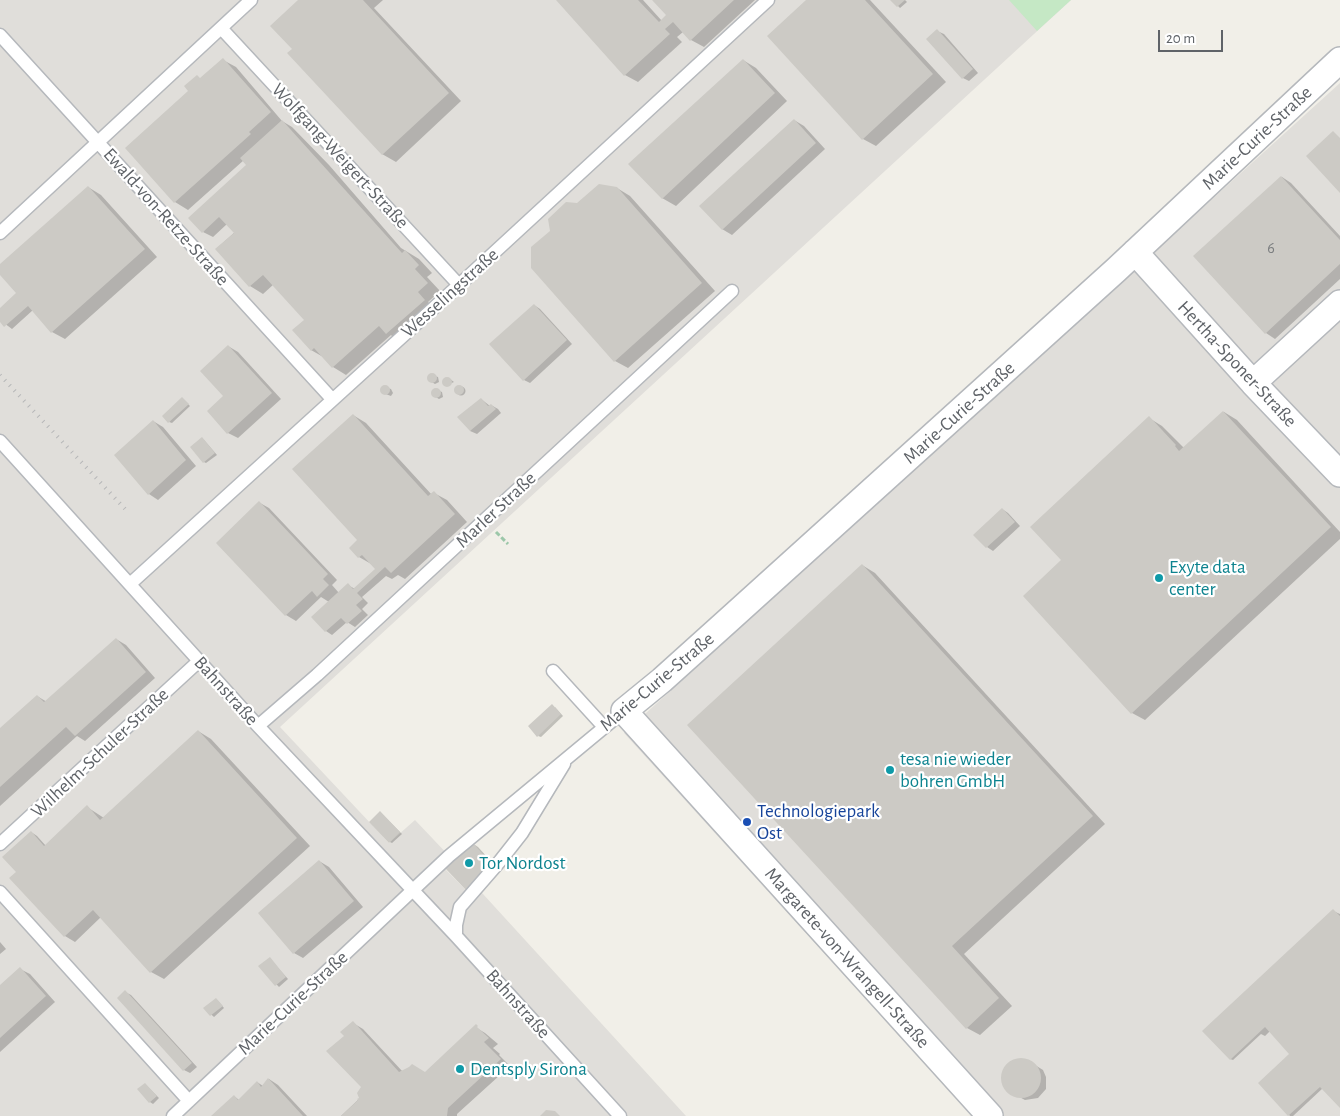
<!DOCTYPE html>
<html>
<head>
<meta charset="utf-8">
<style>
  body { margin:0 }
  #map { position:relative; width:1340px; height:1116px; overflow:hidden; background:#f1efe8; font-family:"Alegreya Sans",sans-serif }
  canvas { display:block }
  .scale { position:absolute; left:1158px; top:30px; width:65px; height:22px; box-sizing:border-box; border:2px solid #5f6368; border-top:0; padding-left:6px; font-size:15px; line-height:18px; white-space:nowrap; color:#5f6368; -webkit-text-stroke:4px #fff; paint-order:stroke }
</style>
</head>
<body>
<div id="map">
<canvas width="1340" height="1116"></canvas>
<div class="scale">20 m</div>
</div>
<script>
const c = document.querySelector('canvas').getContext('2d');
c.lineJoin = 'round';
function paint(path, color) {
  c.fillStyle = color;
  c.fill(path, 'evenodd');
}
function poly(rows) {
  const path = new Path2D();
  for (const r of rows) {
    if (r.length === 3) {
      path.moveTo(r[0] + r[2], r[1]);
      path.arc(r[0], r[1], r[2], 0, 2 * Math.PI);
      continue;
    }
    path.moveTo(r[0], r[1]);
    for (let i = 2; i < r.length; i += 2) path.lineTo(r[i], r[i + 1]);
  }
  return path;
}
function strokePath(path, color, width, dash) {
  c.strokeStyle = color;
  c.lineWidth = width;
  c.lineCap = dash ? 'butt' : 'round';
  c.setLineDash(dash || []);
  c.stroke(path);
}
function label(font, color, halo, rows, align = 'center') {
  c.font = font + ' "Alegreya Sans",sans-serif';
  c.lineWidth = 4.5;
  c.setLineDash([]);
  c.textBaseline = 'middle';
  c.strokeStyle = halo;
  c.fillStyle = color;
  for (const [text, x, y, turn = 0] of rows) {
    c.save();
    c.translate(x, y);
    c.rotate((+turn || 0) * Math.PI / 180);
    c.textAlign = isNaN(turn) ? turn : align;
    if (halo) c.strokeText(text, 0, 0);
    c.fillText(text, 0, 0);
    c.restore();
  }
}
const industrial = poly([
  [0,0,1071,0,280,727,389,843,415,820,452,859,444,868,466,890,476,887,483,894,686,1116,0,1116],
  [1340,83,1340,1116,972,1116,624,733]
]);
const green = poly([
  [1009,0,1071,0,1037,31]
]);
const shadow = poly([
  [300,0,383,0,374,8,461,101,396,162,382,154,293,49],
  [557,0,643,0,662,21,668,15,654,0,755,0,704,47,691,40,683,32,677,37,682,42,638,82,625,75],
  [808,0,870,0,946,82,876,146,863,139],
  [892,0,905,0,907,2,900,8],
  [937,31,944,34,978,73,969,81,963,78],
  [223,60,236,67,282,121,292,127,329,165,401,248,419,259,432,273,427,277,440,291,428,302,430,304,393,337,391,335,346,375,333,367,325,358,311,350,305,320,274,284,263,294,250,286,216,249,235,232,227,224,213,237,203,232,248,165,244,160,188,210,175,202,190,91],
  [743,60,756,68,787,101,676,206,662,198],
  [794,120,804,126,825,149,732,235,722,229],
  [1282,177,1291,183,1340,236,1340,279,1275,339,1266,333],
  [88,187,101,195,157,257,65,339,52,332,33,310,12,329,0,320,0,309,21,298,0,273,0,266],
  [617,188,630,196,715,291,628,368,615,361,551,232,578,204],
  [534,305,540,309,572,344,530,383,524,380],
  [228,346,238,352,281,399,238,438,228,433,225,396],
  [431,375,438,377,439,382,435,384,430,381,429,376],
  [446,378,450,379,454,382,447,385,444,380],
  [461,391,4.5],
  [384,387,391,389,393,393,391,396,383,393,382,388],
  [435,389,442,392,443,397,439,399,434,396,433,391],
  [481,399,490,406,491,405,498,409,501,413,477,434,470,431],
  [185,401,190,406,172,423,169,422],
  [1224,412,1237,420,1340,532,1340,539,1145,720,1132,713,1063,560,1149,418,1162,426,1184,448],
  [353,415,366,423,432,495,434,493,447,500,467,522,405,579,398,575,392,579,386,576,362,597,368,603,362,609,368,615,355,627,347,622,332,635,326,631,329,602,321,597,296,621,286,615,260,503,269,508,337,580,332,585,339,593,348,585,355,589,377,569,373,565,359,557],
  [153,421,163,427,196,466,158,500,149,494],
  [204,440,217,455,206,463,204,462],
  [1002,509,1008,513,1020,526,993,551,987,547],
  [862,565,875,573,1105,824,964,954,1012,1006,980,1035,967,1028],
  [116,639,126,645,155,678,85,741,77,736,0,806,0,730,37,696,47,702],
  [555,707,563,716,541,737,538,736],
  [198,731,211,739,310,846,164,979,151,972,101,917,75,942,65,936,18,872,31,832,37,836,46,846,87,807,104,818],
  [383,815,402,834,392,843,390,842],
  [472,843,478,847,499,870,467,889,446,867],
  [319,861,329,867,363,907,303,958,294,953],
  [1333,911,1340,914,1340,1107,1323,1088,1293,1116,1290,1116,1260,1083,1291,1054,1270,1031,1265,1036,1261,1034,1233,1060,1230,1059],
  [0,942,6,949,0,954],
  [270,959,288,979,279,987,260,967],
  [20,969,30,974,55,1002,0,1052,0,987],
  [125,992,131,995,197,1067,190,1073,184,1070],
  [218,1001,224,1008,214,1017,205,1009],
  [353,1023,363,1029,403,1072,425,1073,475,1027,485,1033,498,1044,493,1048,500,1054,499,1055,510,1066,457,1114,457,1116,341,1116,360,1098,362,1087,345,1036],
  [1022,1059,1035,1065,1043,1070,1046,1077,1046,1089,1038,1098,1025,1100,1008,1091,1005,1086,1003,1073,1010,1063],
  [269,1079,278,1085,307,1116,213,1116,234,1096,239,1100,257,1082,263,1086],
  [147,1086,159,1098,153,1104,150,1102]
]);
const building = poly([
  [298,0,363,0,449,93,382,155,287,53,292,49,270,26],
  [556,0,638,0,659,22,666,15,652,0,734,0,690,41,673,22,665,29,670,34,624,76],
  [806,0,865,0,933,74,862,140,767,36],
  [890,0,905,0,897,7],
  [937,29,973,69,962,79,926,39],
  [223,58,271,112,249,132,251,134,174,203,125,148,188,91,184,86,197,75,200,78],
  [743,59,775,93,662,199,628,164],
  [794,119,816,143,722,230,699,206],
  [282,120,402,253,405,250,419,265,415,269,428,283,418,292,425,300,386,334,379,326,332,368,314,348,311,351,292,330,304,320,263,275,249,287,215,249,234,233,219,217,202,233,188,218,246,165,240,158],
  [1333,131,1340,138,1340,193,1306,156],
  [1281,176,1340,240,1340,264,1265,334,1193,256],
  [599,184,617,187,702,283,614,362,531,268,531,247,550,231,548,219,566,202,577,203],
  [88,186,145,249,51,333,28,306,4,327,0,322,0,308,16,293,0,275,0,264],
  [534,304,567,340,523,381,489,344],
  [228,345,272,393,227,434,207,411,223,396,200,371],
  [432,378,5],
  [447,382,5],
  [385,390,5],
  [459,390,5],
  [436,393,5],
  [182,397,189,404,168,423,162,416],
  [481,398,488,406,491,404,496,409,470,431,457,417],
  [1223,411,1331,527,1131,714,1023,596,1061,560,1030,527,1149,416,1176,445,1175,446,1179,451],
  [353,414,428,496,434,491,455,514,391,573,385,567,357,593,363,599,356,605,362,611,347,624,341,618,325,632,311,617,348,583,353,589,375,569,362,555,358,558,349,548,357,540,292,469],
  [153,420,186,460,148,495,114,455],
  [202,437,215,453,203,463,190,447],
  [259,501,328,574,323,579,329,585,317,597,312,591,285,616,216,543],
  [1002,508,1015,522,986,548,973,535],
  [862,564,1093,816,952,946,999,998,966,1029,687,725],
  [116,638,146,672,75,736,66,727,0,787,0,728,37,695,44,702],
  [552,704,561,714,537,737,528,726],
  [198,730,297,838,150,973,93,910,64,937,9,878,16,872,2,857,31,831,44,846,87,805,100,820],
  [380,811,400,832,389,843,369,822],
  [472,842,493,866,466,890,444,867],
  [319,860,354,901,293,954,258,913],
  [1333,909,1340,916,1340,1108,1320,1087,1288,1116,1258,1083,1289,1054,1265,1027,1230,1060,1202,1031],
  [270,957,286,977,275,986,258,966],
  [20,967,46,996,0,1038,0,985],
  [125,990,192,1063,183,1071,117,998],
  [216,998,223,1006,210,1016,203,1008],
  [353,1021,399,1072,409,1067,412,1064,425,1072,476,1024,478,1026,477,1027,489,1038,484,1042,501,1059,448,1108,447,1116,341,1116,358,1100,357,1099,359,1098,357,1093,361,1087,326,1051,344,1036,340,1032],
  [1021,1078,20],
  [268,1078,303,1116,211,1116,234,1095,238,1100,257,1081,261,1087],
  [145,1083,157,1096,149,1103,137,1089],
  [546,1110,555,1111,560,1116,540,1116]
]);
const path = poly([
  [496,532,508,544]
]);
const lane = poly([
  [221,28,459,285],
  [0,35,332,399],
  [0,233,251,0],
  [0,441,258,726,456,936,620,1116],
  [130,584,459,285,768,0],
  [553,671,604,727],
  [258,726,317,675,732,291],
  [0,844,199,661],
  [0,892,189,1101],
  [456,936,456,925,460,907,500,861,522,833,564,764],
  [173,1116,449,856,624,711]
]);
const street = poly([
  [1135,252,1253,383,1340,474],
  [1253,383,1340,303],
  [990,1116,624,711,662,680,732,617,1116,270,1340,60]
]);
const rail = poly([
  [0,375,127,511]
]);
const markers = [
  [1159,578,5,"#0f9aa8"],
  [890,770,5,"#0f9aa8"],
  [747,822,5,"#1a4fb4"],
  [469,863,5,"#0f9aa8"],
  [460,1069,5,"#0f9aa8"]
];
const numberNames = [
  ["6",1271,248]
];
const streetNames = [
  ["Marie-Curie-Straße",1257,138,-43],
  ["Wolfgang-Weigert-Straße",340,156,47],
  ["Ewald-von-Retze-Straße",166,217,48],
  ["Wesselingstraße",450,293,-42],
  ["Hertha-Sponer-Straße",1237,364,47],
  ["Marie-Curie-Straße",959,413,-42],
  ["Marler Straße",496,510,-43],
  ["Marie-Curie-Straße",657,682,-40],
  ["Bahnstraße",226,691,48],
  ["Wilhelm-Schuler-Straße",100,753,-43],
  ["Margarete-von-Wrangell-Straße",847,958,48],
  ["Marie-Curie-Straße",293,1003,-43],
  ["Bahnstraße",518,1004,48]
];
const cultureNames = [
  ["Exyte data",1169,567],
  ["center",1169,589],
  ["tesa nie wieder",900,759],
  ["bohren GmbH",900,781],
  ["Tor Nordost",479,863],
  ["Dentsply Sirona",470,1069]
];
const transitNames = [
  ["Technologiepark",757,811],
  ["Ost",757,833]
];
paint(industrial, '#e0deda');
paint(green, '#c5e8c5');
paint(shadow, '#0003');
paint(building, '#cccac5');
strokePath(lane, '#b5b8bc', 15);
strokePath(street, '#b5b8bc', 28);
strokePath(path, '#9cc7a9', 3, [5, 2.5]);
strokePath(lane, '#fff', 12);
strokePath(street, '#fff', 25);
strokePath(rail, '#b6b7b8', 4, [1, 6]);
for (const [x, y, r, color] of markers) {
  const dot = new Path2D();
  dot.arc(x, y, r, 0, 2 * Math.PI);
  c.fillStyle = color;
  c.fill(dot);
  strokePath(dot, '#fff', 2);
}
label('16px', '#7a7d7f', null, numberNames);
label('19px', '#5f6368', '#fff', streetNames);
label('19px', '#0d838f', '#fff', cultureNames, 'left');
label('19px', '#164399', '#fff', transitNames, 'left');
</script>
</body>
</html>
